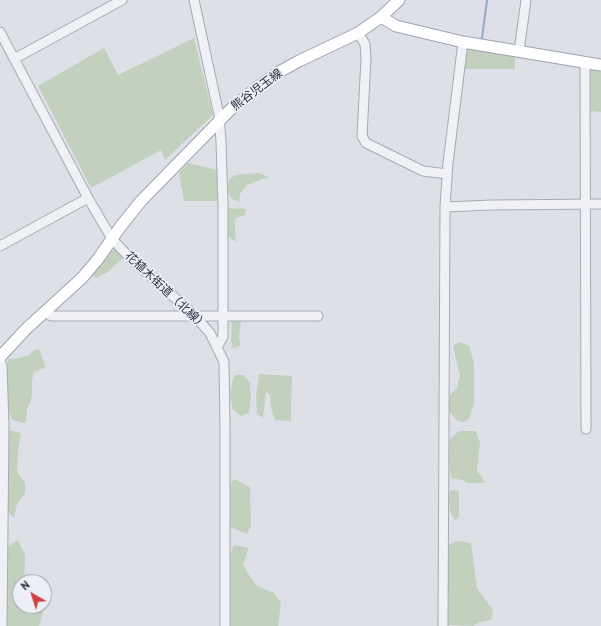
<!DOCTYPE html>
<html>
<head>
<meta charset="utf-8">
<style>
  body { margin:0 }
  #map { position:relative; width:601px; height:626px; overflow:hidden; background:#dde0e7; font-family:"PT Sans",sans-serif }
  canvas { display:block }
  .north { position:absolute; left:12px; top:574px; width:40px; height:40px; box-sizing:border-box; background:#eceff5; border:1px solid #9da1ab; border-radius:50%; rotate:321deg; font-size:11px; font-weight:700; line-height:16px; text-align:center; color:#262c3d }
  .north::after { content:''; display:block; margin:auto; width:14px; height:18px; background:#ce3f46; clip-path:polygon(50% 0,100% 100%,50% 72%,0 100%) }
</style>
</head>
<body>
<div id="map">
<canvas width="601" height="626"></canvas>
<div class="north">N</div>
</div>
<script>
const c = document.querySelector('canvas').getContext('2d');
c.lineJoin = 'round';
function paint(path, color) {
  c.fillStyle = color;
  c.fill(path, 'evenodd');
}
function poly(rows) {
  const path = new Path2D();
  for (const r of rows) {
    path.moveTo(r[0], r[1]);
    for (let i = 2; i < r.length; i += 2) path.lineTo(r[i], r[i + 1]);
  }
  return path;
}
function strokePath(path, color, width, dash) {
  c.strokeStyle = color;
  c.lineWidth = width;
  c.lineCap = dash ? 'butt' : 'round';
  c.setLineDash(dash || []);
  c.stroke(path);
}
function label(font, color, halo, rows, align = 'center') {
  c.font = font + ' "PT Sans","Noto Sans JP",sans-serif';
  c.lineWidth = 3.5;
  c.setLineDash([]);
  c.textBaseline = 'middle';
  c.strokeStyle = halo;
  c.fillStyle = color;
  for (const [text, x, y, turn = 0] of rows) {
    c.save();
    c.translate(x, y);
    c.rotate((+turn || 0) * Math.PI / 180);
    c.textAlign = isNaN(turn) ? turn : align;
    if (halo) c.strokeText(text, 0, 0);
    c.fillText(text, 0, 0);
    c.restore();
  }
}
const green = poly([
  [194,38,213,115,165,160,161,150,91,188,38,86,104,48,118,75],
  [466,48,515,56,515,69,464,69],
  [589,69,601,72,601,112,591,111],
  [188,163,217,170,217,201,184,201,179,173],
  [259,173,269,177,247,185,240,194,239,202,232,199,227,192,229,180,235,175],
  [228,208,246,209,245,215,235,219,236,242,226,235,226,213],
  [115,249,123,258,108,272,96,278,93,275,111,251],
  [232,320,241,320,239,338,241,345,233,349,231,341],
  [460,342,469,346,474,363,474,404,469,419,464,422,458,421,448,411,450,395,457,388,460,375,453,346],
  [39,349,46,367,34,372,32,380,32,392,31,400,27,409,26,422,24,423,12,420,8,409,7,363,8,359,20,358,29,355,33,351],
  [259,374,292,376,291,421,275,420,271,408,270,395,266,392,263,418,257,414,256,397],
  [235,375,244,375,250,383,251,397,249,413,241,416,233,410,230,396,232,381],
  [9,430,21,433,18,452,17,471,25,483,25,493,17,504,14,518,8,512,6,459],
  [459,431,476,431,480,442,477,471,483,479,484,483,467,483,462,480,451,478,449,459,450,439],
  [234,479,250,487,251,526,247,534,230,527,229,509,229,486],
  [450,490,459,491,459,517,455,520,450,512,449,499],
  [18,540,25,555,24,582,20,582,20,606,44,606,44,597,47,598,39,626,6,626,7,588,6,547],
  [457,541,471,543,477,588,493,610,491,620,480,622,473,626,448,625,448,545],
  [234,545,249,548,243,564,249,575,257,586,274,593,281,602,278,626,230,626,229,557]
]);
const stream = poly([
  [482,38,487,0]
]);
const minor = poly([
  [194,0,219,115,221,142,223,204,223,337,217,347],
  [0,32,88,198,112,239,132,260,191,312,210,333,224,362,225,428,225,626],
  [358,33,365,44,366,58,362,136,366,143,423,171,447,174],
  [519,51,526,0],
  [14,59,122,0],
  [585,62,586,429],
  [445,207,492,205,601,204],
  [0,246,88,198],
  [46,311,51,316,318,316],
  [0,361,2,366,4,426,2,626],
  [443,626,445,207,448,163,463,42]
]);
const major = poly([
  [381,17,399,0],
  [0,357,26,329,82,278,98,259,121,226,141,201,232,108,254,90,279,72,299,61,358,33,381,17,396,26,463,42,601,65]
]);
const streetNames = [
  ["熊谷児玉線",257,90,-37],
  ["花植木街道（北線）",166,291,43]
];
paint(green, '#c1d1be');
strokePath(stream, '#97aac8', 2);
strokePath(minor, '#a6aab4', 11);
strokePath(major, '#9ca3b3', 13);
strokePath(minor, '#eff1f5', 9);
strokePath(major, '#fff', 11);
label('12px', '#262c3d', '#eceff5', streetNames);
</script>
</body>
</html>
